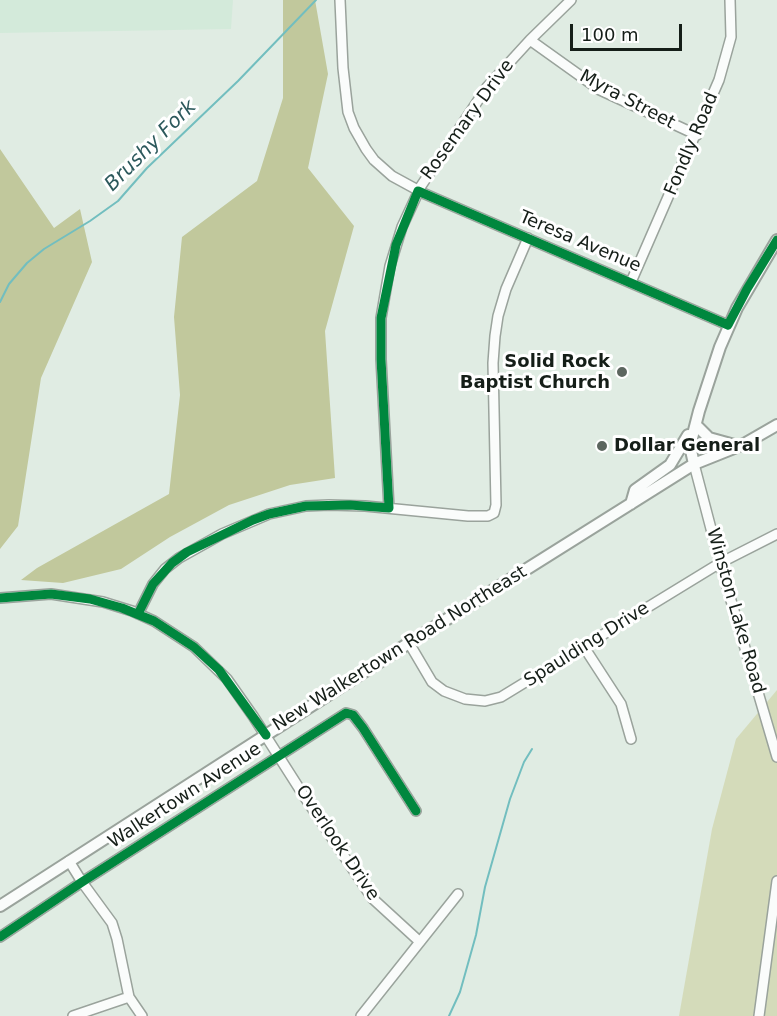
<!DOCTYPE html>
<html>
<head>
<meta charset="utf-8">
<style>
  body { margin:0 }
  #map { position:relative; width:777px; height:1016px; overflow:hidden; background:#e0ece3; font-family:"DejaVu Sans",sans-serif }
  canvas { display:block }
  .scale { position:absolute; left:570px; top:24px; width:112px; height:27px; box-sizing:border-box; border:3px solid #151e18; border-top:0; padding-left:8px; font-size:18px; line-height:21px; white-space:nowrap; color:#151e18; -webkit-text-stroke:4px #fff; paint-order:stroke }
</style>
</head>
<body>
<div id="map">
<canvas width="777" height="1016"></canvas>
<div class="scale">100 m</div>
</div>
<script>
const c = document.querySelector('canvas').getContext('2d');
c.lineJoin = 'round';
function paint(path, color) {
  c.fillStyle = color;
  c.fill(path, 'evenodd');
}
function poly(rows) {
  const path = new Path2D();
  for (const r of rows) {
    path.moveTo(r[0], r[1]);
    for (let i = 2; i < r.length; i += 2) path.lineTo(r[i], r[i + 1]);
  }
  return path;
}
function strokePath(path, color, width, dash) {
  c.strokeStyle = color;
  c.lineWidth = width;
  c.lineCap = dash ? 'butt' : 'round';
  c.setLineDash(dash || []);
  c.stroke(path);
}
function label(font, color, halo, rows, align = 'center') {
  c.font = font + ' "DejaVu Sans",sans-serif';
  c.lineWidth = 6;
  c.setLineDash([]);
  c.textBaseline = 'middle';
  c.strokeStyle = halo;
  c.fillStyle = color;
  for (const [text, x, y, turn = 0] of rows) {
    c.save();
    c.translate(x, y);
    c.rotate((+turn || 0) * Math.PI / 180);
    c.textAlign = isNaN(turn) ? turn : align;
    if (halo) c.strokeText(text, 0, 0);
    c.fillText(text, 0, 0);
    c.restore();
  }
}
const built = poly([
  [0,0,233,0,231,29,0,33]
]);
const green = poly([
  [777,690,777,1016,679,1016,712,829,736,739]
]);
const forest = poly([
  [283,0,315,0,328,74,308,168,354,226,325,331,335,478,290,485,229,505,170,537,121,569,63,583,21,580,37,568,169,494,180,395,174,317,182,237,257,181,283,98],
  [0,149,54,228,80,209,92,262,41,378,18,526,0,549]
]);
const stream = poly([
  [0,302,9,284,27,263,44,249,90,221,118,201,147,168,238,81,316,0],
  [449,1016,460,992,476,935,485,887,510,799,524,762,532,749]
]);
const minor = poly([
  [340,0,343,68,348,112,354,128,366,149,374,160,392,176,425,194,728,325],
  [530,40,600,90,697,135],
  [631,282,719,80,731,37,730,0],
  [694,464,720,563,777,757],
  [389,508,381,359,381,318,390,266,402,227,421,186,487,87,530,40,571,0],
  [0,598,51,594,103,602,132,611,154,621,194,647,227,679,253,716,304,796,372,898,420,942],
  [138,614,153,584,165,569,179,558,222,534,269,514,306,506,329,505,365,506,468,516,488,516,494,513,496,505,493,363,495,336,498,316,506,289,528,238],
  [409,643,432,682,444,691,465,699,485,701,501,697,720,563,777,534],
  [584,647,621,704,631,739],
  [69,861,82,882,112,923,117,939,129,997,142,1016],
  [0,937,82,882,346,713,353,715,363,728,416,811],
  [73,1016,129,997],
  [361,1016,458,894],
  [759,1016,777,881]
]);
const major = poly([
  [696,425,709,438,738,446],
  [694,464,690,446,699,411,720,347,737,308,777,240],
  [631,504,635,490,670,465,688,435],
  [0,906,409,643,694,464,744,444,777,425]
]);
const cycleway = poly([
  [0,598,51,594,90,599,122,608,154,621,194,647,219,670,266,735],
  [138,614,153,584,172,563,187,552,253,520,269,514,306,506,350,505,389,508,381,359,381,318,396,245,418,191,728,325,747,289,777,240],
  [0,937,82,882,346,713,353,715,363,728,416,811]
]);
const markers = [
  [622,372,6,"#5c665f"],
  [602,446,6,"#5c665f"]
];
const streetNames = [
  ["Myra Street",627,100,28],
  ["Rosemary Drive",468,120,-54],
  ["Fondly Road",692,144,-67],
  ["Teresa Avenue",580,242,23],
  ["Winston Lake Road",735,611,74],
  ["Spaulding Drive",587,645,-32],
  ["New Walkertown Road Northeast",400,649,-32],
  ["Walkertown Avenue",185,796,-33],
  ["Overlook Drive",337,843,56]
];
const poiNames = [
  ["Solid Rock",610,362],
  ["Baptist Church",610,383],
  ["Dollar General",614,446,"left"]
];
const waterNames = [
  ["Brushy Fork",151,146,-45]
];
paint(built, '#d3eada');
paint(green, '#d4dbba');
paint(forest, '#c1c89c');
strokePath(stream, '#72bebf', 2);
strokePath(minor, '#9aa39c', 12);
strokePath(major, '#9aa39c', 14);
strokePath(minor, '#fafcfb', 9);
strokePath(major, '#fafcfb', 10);
strokePath(cycleway, '#00873e', 9);
for (const [x, y, r, color] of markers) {
  const dot = new Path2D();
  dot.arc(x, y, r, 0, 2 * Math.PI);
  c.fillStyle = color;
  c.fill(dot);
  strokePath(dot, '#fff', 2);
}
label('18px', '#151e18', '#fff', streetNames);
label('bold 18px', '#151e18', '#fff', poiNames, 'right');
label('italic 20px', '#2c595c', '#fff', waterNames);
</script>
</body>
</html>
